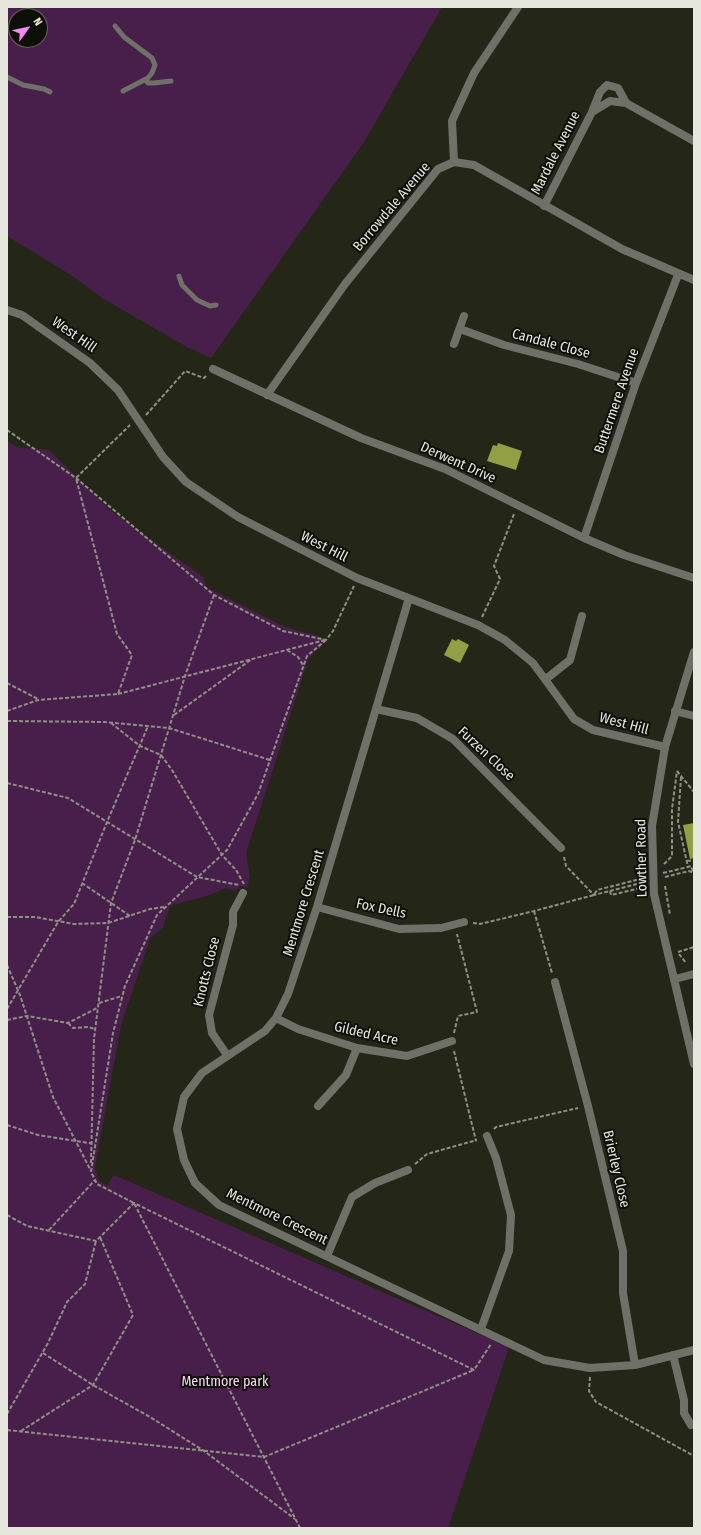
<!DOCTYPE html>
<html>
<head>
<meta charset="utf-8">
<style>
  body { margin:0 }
  #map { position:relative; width:701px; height:1535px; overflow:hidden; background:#242718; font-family:"Fira Sans Condensed",sans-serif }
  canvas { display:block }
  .frame { position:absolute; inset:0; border:8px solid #e5e7dd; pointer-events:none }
  .north { position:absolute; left:8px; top:8px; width:40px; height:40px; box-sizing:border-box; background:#0e0f08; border:1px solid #64655d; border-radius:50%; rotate:57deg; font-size:11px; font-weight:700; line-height:16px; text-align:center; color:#e5e7dd }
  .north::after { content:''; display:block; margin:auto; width:14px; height:18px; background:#f18af4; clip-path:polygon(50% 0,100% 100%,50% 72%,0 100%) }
</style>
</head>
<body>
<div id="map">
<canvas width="701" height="1535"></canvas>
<div class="frame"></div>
<div class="north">N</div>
</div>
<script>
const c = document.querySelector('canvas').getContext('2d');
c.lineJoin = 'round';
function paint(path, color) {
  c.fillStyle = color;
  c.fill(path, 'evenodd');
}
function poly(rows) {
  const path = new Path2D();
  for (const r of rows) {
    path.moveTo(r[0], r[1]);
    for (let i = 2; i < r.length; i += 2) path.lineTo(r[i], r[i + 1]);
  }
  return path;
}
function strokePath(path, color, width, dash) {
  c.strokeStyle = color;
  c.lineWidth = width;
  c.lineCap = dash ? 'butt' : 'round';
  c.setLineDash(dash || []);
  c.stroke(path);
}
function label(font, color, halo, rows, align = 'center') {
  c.font = font + ' "Fira Sans Condensed",sans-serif';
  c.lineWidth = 4;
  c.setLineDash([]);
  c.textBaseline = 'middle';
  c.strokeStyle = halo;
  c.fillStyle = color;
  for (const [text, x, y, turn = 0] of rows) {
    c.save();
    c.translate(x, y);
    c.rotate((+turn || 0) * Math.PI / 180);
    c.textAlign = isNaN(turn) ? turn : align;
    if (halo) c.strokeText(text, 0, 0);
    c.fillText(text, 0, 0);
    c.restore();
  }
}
const green = poly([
  [7,7,442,7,364,142,211,358,187,347,102,298,74,277,7,236],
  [16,16,40,16,40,40,16,40],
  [7,441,17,447,49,450,111,511,203,577,206,587,283,626,324,638,325,642,309,657,246,853,250,876,247,888,241,886,234,891,225,888,210,895,170,906,163,927,150,939,121,1025,95,1167,98,1180,107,1186,114,1175,509,1347,448,1528,7,1528]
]);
const building = poly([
  [498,443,522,451,516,470,487,461,493,445,497,446],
  [452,639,456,641,458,639,469,645,460,663,444,655],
  [694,823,694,858,690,859,683,825]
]);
const path = poly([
  [146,415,185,371,204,378,207,375],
  [7,430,76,478,214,595,283,631,326,640,333,631,354,586],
  [482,617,500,579,494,566,514,514],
  [287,650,298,657,303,665],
  [7,683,38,699],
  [118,694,325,640],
  [7,711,38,700,118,694,132,655,117,634,76,478,130,425],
  [174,715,252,659],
  [7,721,104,722,169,728,270,760],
  [111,723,140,746,161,755,172,770,222,855,236,870,244,884],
  [677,771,694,792],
  [681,777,678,822,688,867,691,866,693,872],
  [7,783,68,798,197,877,239,885],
  [564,857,566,866,594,895,641,883],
  [687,861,694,860],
  [664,864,672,856,672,809,677,771],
  [663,873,688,867],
  [665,877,689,871,694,873],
  [82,883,130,916],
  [665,886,670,915],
  [610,891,611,895,645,887],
  [534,911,552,973],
  [7,917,35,917,74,924,108,923,150,909,164,907],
  [473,923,480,924,534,911,594,895,597,890,644,878],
  [678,952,694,947],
  [679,954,686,963],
  [7,965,20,995,53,1097,91,1171],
  [99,1003,122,996],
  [7,1009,58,922,74,904,107,822,148,726],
  [7,1020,27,1016,68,1023,97,1008],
  [68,1023,73,1028,88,1027,95,1029],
  [454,1033,458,1016,477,1012,457,934],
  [454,1051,476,1141],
  [7,1125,38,1135,95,1144],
  [494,1129,496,1127,578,1108],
  [91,1163,94,1039,111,903,135,840,185,676,214,595],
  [415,1164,427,1154,477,1140],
  [7,1215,27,1226,96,1241,134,1203,474,1370,491,1344],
  [49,1230,95,1180],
  [43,1353,93,1385,150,1417,204,1451,295,1519],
  [590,1377,589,1391,596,1402,694,1456],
  [7,1414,48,1343,67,1302,85,1284,96,1241],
  [7,1430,264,1457,474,1370],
  [21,1431,93,1385,133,1315,100,1237],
  [300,1528,134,1203,97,1184,91,1172,113,1033,125,986,157,915,227,850,258,794,307,656,326,640]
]);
const service = poly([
  [115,26,124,37,152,58,155,65,152,73,148,78,123,91],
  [7,77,23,85,44,89,50,92],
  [146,80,148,83,154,83,171,81],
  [179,276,182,285,197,300,210,306,216,305]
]);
const minor = poly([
  [592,112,610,101,626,103,694,141],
  [454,162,452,121,474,73,518,7],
  [544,206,592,112,600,92,607,85,618,88,626,103],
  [7,310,22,315,90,363,118,390,163,457,186,482,238,517,357,578,478,625,505,640,533,663,574,719,593,730,665,747],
  [460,329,504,345,578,364,636,383],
  [454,344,464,316],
  [213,369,361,438,445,469,584,538,624,555,694,578],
  [267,395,345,284,438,169,454,162,474,165,622,249,694,280],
  [584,538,636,383,678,275],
  [409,598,317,907,288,994,276,1018,265,1031,202,1073,184,1097,177,1129,184,1160,195,1183,219,1205,544,1360,590,1368,635,1365,694,1350],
  [546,679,570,660,582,616],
  [376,709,417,718,453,739,561,848],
  [675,711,694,716],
  [317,907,399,929,441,928,464,922],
  [675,979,694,974],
  [555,982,588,1106,623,1251,623,1293,635,1365],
  [276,1018,298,1029,357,1048,407,1056,452,1041],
  [227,1055,212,1033,209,1015,233,925,233,912,243,893],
  [318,1106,346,1075,357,1048],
  [327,1256,352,1197,375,1183,408,1170],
  [481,1329,509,1251,511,1215,496,1158,487,1136],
  [673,1355,684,1400,684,1413,691,1425]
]);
const tertiary = poly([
  [694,652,665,747,652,826,654,894,694,1064]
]);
const streetNames = [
  ["Mardale Avenue",556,153,-63],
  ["Borrowdale Avenue",392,207,-50],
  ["West Hill",74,335,35],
  ["Candale Close",551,344,15],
  ["Buttermere Avenue",617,401,-71],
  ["Derwent Drive",458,463,24],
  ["West Hill",324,547,27],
  ["West Hill",624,724,15],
  ["Furzen Close",486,754,43],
  ["Lowther Road",642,858,-91],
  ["Mentmore Crescent",304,903,-73],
  ["Fox Dells",381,909,12],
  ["Knotts Close",207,972,-76],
  ["Gilded Acre",366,1034,13],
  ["Brierley Close",616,1169,77],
  ["Mentmore Crescent",277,1217,26]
];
const parkNames = [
  ["Mentmore park",225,1382]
];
paint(green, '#481f4a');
paint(building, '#929f45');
strokePath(path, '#8e9084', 2, [4, 2]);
strokePath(service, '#6f7169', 5);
strokePath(minor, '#6f7169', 8);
strokePath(tertiary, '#6f7169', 8);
label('14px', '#e5e7dd', '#0e0f08', streetNames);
label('14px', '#f9d7f9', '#0e0f08', parkNames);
</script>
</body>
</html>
